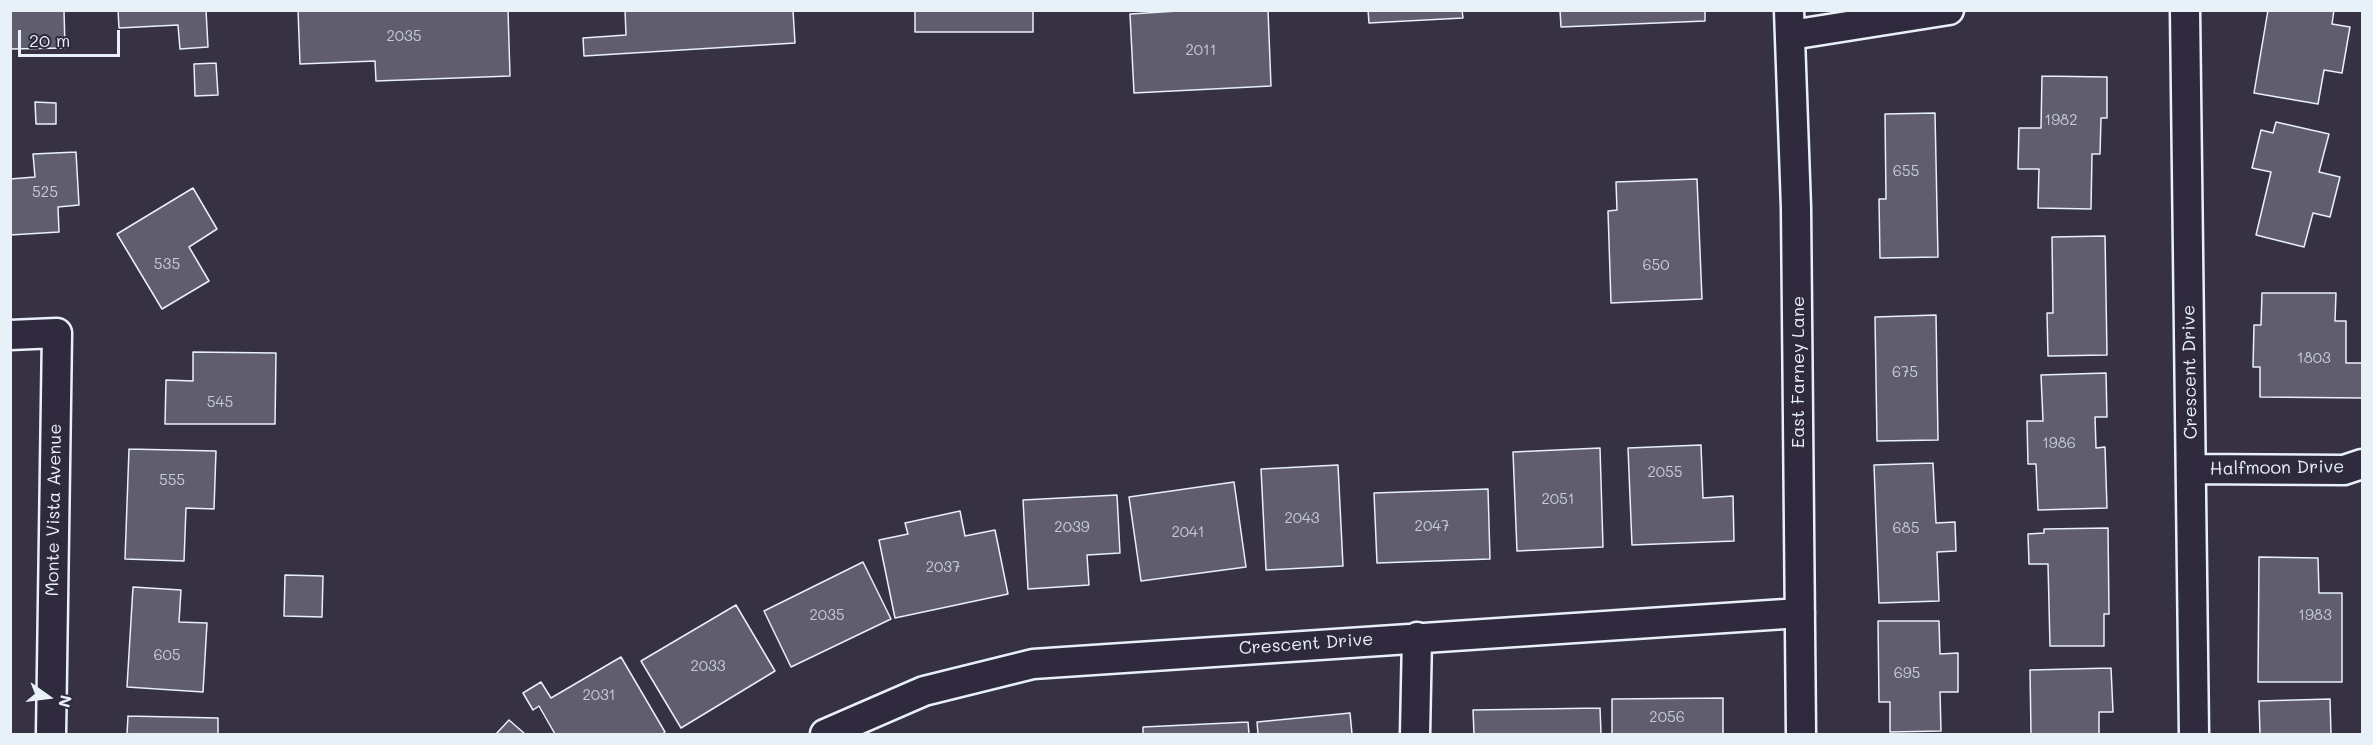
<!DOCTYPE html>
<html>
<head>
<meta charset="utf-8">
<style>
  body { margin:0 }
  #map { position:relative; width:2373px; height:745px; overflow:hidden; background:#363244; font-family:Mali,sans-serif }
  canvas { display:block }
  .frame { position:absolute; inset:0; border:12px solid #e8f1f8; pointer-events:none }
  .north { position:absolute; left:18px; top:667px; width:60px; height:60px; -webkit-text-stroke:4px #2f2a3d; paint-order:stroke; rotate:104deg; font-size:16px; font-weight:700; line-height:24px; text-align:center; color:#e8f1f8 }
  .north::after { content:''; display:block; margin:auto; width:21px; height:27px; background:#e8f1f8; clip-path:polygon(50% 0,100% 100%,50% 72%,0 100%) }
  .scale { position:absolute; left:18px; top:30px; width:102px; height:27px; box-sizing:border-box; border:3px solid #e8f1f8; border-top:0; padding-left:8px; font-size:18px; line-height:21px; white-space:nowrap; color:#e8f1f8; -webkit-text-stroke:4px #2f2a3d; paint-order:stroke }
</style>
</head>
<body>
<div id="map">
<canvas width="2373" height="745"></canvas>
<div class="frame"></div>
<div class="north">N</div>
<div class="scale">20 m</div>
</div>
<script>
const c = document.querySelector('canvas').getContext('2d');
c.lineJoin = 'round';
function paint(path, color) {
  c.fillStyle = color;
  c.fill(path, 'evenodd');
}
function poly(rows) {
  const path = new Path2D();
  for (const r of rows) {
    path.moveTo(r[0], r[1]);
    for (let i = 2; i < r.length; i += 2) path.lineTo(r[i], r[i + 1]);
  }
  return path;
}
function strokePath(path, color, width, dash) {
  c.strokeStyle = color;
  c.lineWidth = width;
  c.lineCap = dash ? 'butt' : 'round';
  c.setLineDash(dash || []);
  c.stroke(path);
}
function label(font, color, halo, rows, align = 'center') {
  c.font = font + ' Mali,sans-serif';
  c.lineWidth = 6;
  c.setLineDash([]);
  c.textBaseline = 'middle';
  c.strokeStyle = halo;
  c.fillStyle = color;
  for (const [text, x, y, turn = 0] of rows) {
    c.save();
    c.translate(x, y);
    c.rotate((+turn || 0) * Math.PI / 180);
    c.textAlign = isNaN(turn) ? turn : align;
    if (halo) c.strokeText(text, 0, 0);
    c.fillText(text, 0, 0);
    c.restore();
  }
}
const building = poly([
  [10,10,64,10,65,48,10,49,10,10],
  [118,10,206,10,208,47,180,49,178,25,119,28,118,10],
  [298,10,508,10,510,76,376,81,375,61,300,64,298,10],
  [625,10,793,10,795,43,584,56,583,38,626,35,625,10],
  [915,10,1033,10,1033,32,915,32,915,10],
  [1194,10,1268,10,1271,86,1134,93,1130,14,1194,10],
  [1368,10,1462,10,1463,18,1369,23,1368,10],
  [1560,10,1705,10,1705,21,1561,27,1560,10],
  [2268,10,2334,10,2332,24,2350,27,2342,73,2324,70,2318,104,2254,93,2268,10],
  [216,63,218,95,195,96,194,64,216,63],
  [2042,76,2107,77,2107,118,2101,118,2100,154,2092,154,2091,209,2038,208,2039,169,2018,169,2019,128,2041,128,2042,76],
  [35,102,56,103,56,124,36,124,35,102],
  [1935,113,1938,257,1880,258,1879,199,1886,199,1885,114,1935,113],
  [2276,122,2329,134,2319,172,2340,177,2330,217,2313,213,2304,247,2256,235,2271,172,2252,168,2261,130,2273,133,2276,122],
  [76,152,79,205,58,207,59,232,10,235,10,179,35,177,33,154,76,152],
  [1697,179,1702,299,1611,303,1608,211,1617,210,1616,182,1697,179],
  [193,188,217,229,189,247,209,281,162,309,117,234,193,188],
  [2105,236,2107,355,2048,356,2047,313,2053,313,2052,237,2105,236],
  [2262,293,2336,293,2335,321,2346,321,2346,363,2362,363,2362,398,2260,397,2260,367,2253,367,2254,325,2261,325,2262,293],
  [1936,315,1938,440,1877,441,1875,317,1936,315],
  [193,352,276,353,275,424,165,424,166,380,193,381,193,352],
  [2106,373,2107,417,2095,417,2096,448,2105,447,2107,508,2038,510,2036,464,2028,464,2027,421,2043,421,2041,375,2106,373],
  [1701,445,1703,498,1733,496,1734,541,1632,545,1628,448,1701,445],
  [1600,448,1603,547,1517,551,1513,452,1600,448],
  [129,449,216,451,214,509,186,508,184,561,125,559,129,449],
  [1933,463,1936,523,1955,522,1956,551,1937,552,1939,601,1879,603,1874,465,1933,463],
  [1338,465,1343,566,1266,570,1261,469,1338,465],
  [1234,482,1246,567,1141,581,1129,497,1234,482],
  [1488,489,1490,559,1377,563,1374,493,1488,489],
  [1117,495,1120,553,1087,555,1089,585,1028,589,1023,500,1117,495],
  [960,511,965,536,995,530,1008,594,895,618,879,540,908,534,905,523,960,511],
  [2108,528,2109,614,2104,614,2104,646,2050,646,2048,564,2029,564,2028,534,2044,533,2044,529,2108,528],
  [2259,557,2318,558,2319,593,2342,593,2342,682,2258,682,2259,557],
  [863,562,891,619,791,667,764,611,863,562],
  [285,575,323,576,322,617,284,616,285,575],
  [133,587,181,590,179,622,207,623,203,692,127,687,133,587],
  [736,605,775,671,681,728,641,661,736,605],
  [1878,621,1939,621,1940,654,1958,653,1958,692,1940,692,1941,731,1890,732,1890,702,1879,702,1878,621],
  [621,657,665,732,662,734,555,734,539,706,533,710,523,693,541,682,551,698,621,657],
  [2111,668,2113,712,2099,712,2099,734,2031,734,2030,670,2111,668],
  [1723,698,1723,734,1612,734,1612,699,1723,698],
  [2330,699,2331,734,2260,734,2259,701,2330,699],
  [1600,708,1601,734,1474,734,1473,710,1600,708],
  [1350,713,1352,734,1258,734,1257,722,1350,713],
  [128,716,218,718,218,734,127,734,128,716],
  [509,720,525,734,496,734,509,720],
  [1248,722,1249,734,1143,734,1143,727,1248,722]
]);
const minor = poly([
  [1789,10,1796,208,1801,734],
  [2185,10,2194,734],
  [1791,35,1949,10],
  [10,335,57,333,51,734],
  [2191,469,2344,470,2362,464],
  [825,734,924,691,1033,664,1800,613],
  [1415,734,1417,637]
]);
const numberNames = [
  ["2035",404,36],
  ["2011",1201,50],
  ["1982",2061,120],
  ["655",1906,171],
  ["525",45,192],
  ["535",167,264],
  ["650",1656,265],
  ["1803",2314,358],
  ["675",1905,372],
  ["545",220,402],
  ["1986",2059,443],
  ["2055",1665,472],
  ["555",172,480],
  ["2051",1558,499],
  ["2043",1302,518],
  ["2047",1432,526],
  ["2039",1072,527],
  ["685",1906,528],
  ["2041",1188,532],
  ["2037",943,567],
  ["2035",827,615],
  ["1983",2315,615],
  ["605",167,655],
  ["2033",708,666],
  ["695",1907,673],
  ["2031",599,695],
  ["2056",1667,717]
];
const streetNames = [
  ["East Farney Lane",1798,372,-90],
  ["Crescent Drive",2190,372,-91],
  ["Halfmoon Drive",2277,468,-1],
  ["Monte Vista Avenue",54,510,-89],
  ["Crescent Drive",1306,644,-4]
];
paint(building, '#605e6e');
strokePath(building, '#e8f1f8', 1.5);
strokePath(minor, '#e8f1f8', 33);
strokePath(minor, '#2f2a3d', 28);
label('15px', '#c6ccd6', null, numberNames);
label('18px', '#e8f1f8', '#2f2a3d', streetNames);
</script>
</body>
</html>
